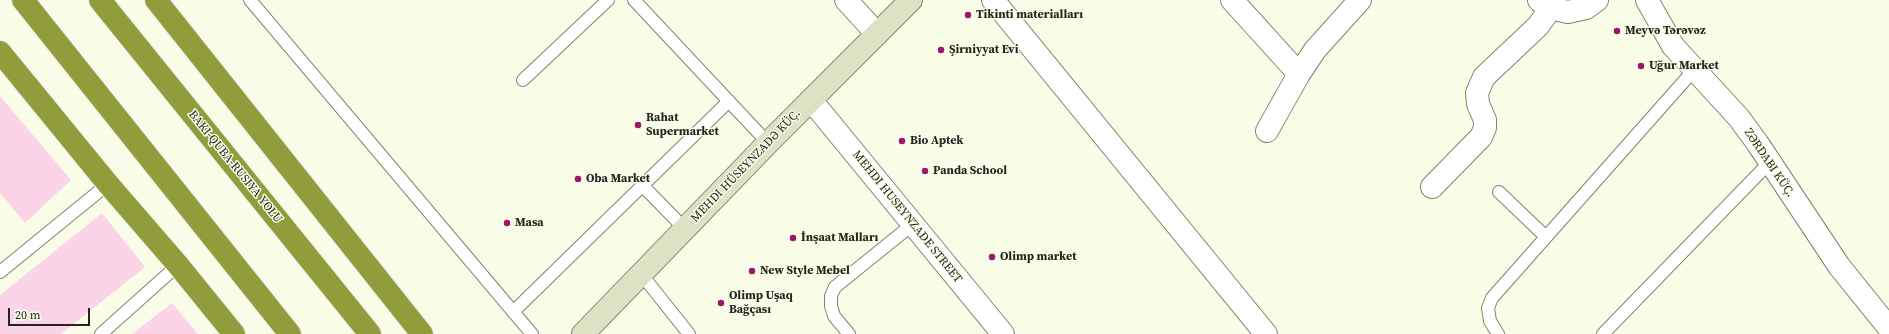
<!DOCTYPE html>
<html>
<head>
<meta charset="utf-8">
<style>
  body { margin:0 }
  #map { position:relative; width:1889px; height:334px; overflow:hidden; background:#f9fde7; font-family:"Source Serif 4",serif }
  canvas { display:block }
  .scale { position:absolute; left:8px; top:308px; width:82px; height:18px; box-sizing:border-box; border:2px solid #24261e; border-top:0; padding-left:5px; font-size:12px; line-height:14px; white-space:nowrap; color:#24261e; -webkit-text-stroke:3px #f9fde7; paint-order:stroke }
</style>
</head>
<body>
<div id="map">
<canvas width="1889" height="334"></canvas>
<div class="scale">20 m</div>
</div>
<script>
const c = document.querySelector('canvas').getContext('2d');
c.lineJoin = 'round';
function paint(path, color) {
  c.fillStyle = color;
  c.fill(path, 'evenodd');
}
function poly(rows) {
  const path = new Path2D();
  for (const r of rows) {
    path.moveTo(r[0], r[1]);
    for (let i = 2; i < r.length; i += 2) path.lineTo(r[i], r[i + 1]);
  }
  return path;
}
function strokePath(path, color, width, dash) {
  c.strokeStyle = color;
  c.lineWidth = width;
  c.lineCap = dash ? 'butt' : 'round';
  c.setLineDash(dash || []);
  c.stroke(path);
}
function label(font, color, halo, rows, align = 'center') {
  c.font = font + ' "Source Serif 4",serif';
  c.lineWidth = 3;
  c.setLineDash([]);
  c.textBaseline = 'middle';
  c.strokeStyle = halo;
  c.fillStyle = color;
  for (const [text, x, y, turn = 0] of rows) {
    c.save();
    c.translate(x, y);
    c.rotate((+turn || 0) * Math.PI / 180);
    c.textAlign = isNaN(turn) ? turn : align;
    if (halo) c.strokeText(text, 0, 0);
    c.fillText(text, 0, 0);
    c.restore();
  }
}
const green = poly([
  [0,96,71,180,25,223,0,193],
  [102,213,145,267,61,334,0,334,0,295],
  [172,303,198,334,132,334]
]);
const lane = poly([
  [250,0,532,334],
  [634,0,768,143],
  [523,80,608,0],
  [643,186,685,229],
  [1499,192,1546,237],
  [0,272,108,184],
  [642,275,689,334],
  [513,312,729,101],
  [101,334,178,265],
  [849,334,834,316,831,306,831,296,835,287,913,224],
  [1498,334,1490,321,1488,308,1492,298,1694,70],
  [1603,334,1770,162]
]);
const street = poly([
  [846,0,877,34],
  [993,0,1266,334],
  [1232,0,1299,74],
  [1539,0,1551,8,1568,12,1586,8,1597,0],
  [1647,0,1673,46,1739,118,1758,144,1839,266,1889,328],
  [811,100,1003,334],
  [1267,131,1299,74,1315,50,1360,0],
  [1432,187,1481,137,1485,128,1485,120,1478,104,1477,93,1484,77,1538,26,1551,8]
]);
const secondary = poly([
  [583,334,768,143,911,0]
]);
const highway = poly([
  [23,0,290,334],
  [100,0,370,334],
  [156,0,422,334],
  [0,52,108,184,178,265,234,334]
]);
const markers = [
  [968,15,4,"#99186e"],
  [1617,31,4,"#99186e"],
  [941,50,4,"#99186e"],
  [1641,66,4,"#99186e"],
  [638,125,4,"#99186e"],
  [902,141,4,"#99186e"],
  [925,171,4,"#99186e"],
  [578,179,4,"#99186e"],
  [507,223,4,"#99186e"],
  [793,238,4,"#99186e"],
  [992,257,4,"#99186e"],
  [752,271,4,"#99186e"],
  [721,303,4,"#99186e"]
];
const poiNames = [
  ["Tikinti materialları",976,15],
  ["Meyvə Tərəvəz",1625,31],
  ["Şirniyyat Evi",949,50],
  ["Uğur Market",1649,66],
  ["Rahat",646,118],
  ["Supermarket",646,132],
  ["Bio Aptek",910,141],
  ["Panda School",933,171],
  ["Oba Market",586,179],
  ["Masa",515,223],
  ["İnşaat Malları",801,238],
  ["Olimp market",1000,257],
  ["New Style Mebel",760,271],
  ["Olimp Uşaq",729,296],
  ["Bağçası",729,310]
];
const streetNames = [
  ["ZƏRDABI KÜÇ.",1769,163,56],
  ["MEHDI HÜSEYNZADƏ KÜÇ.",746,166,-46],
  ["BAKI-QUBA-RUSIYA YOLU",235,167,51],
  ["MEHDI HUSEYNZADЕ STREET",907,217,51]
];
paint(green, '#fbd4e8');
strokePath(lane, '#808370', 14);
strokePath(street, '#808370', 24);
strokePath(secondary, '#808370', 24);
strokePath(highway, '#e9e9e8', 24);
strokePath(lane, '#fff', 12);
strokePath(street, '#fff', 22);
strokePath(secondary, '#dee1c4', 22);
strokePath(highway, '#919c3a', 22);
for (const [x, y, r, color] of markers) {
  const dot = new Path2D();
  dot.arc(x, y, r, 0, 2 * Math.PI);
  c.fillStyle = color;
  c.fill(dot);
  strokePath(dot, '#f9fde7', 1.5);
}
label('bold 12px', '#24261e', '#f9fde7', poiNames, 'left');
label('12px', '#24261e', '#f9fde7', streetNames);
</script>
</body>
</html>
